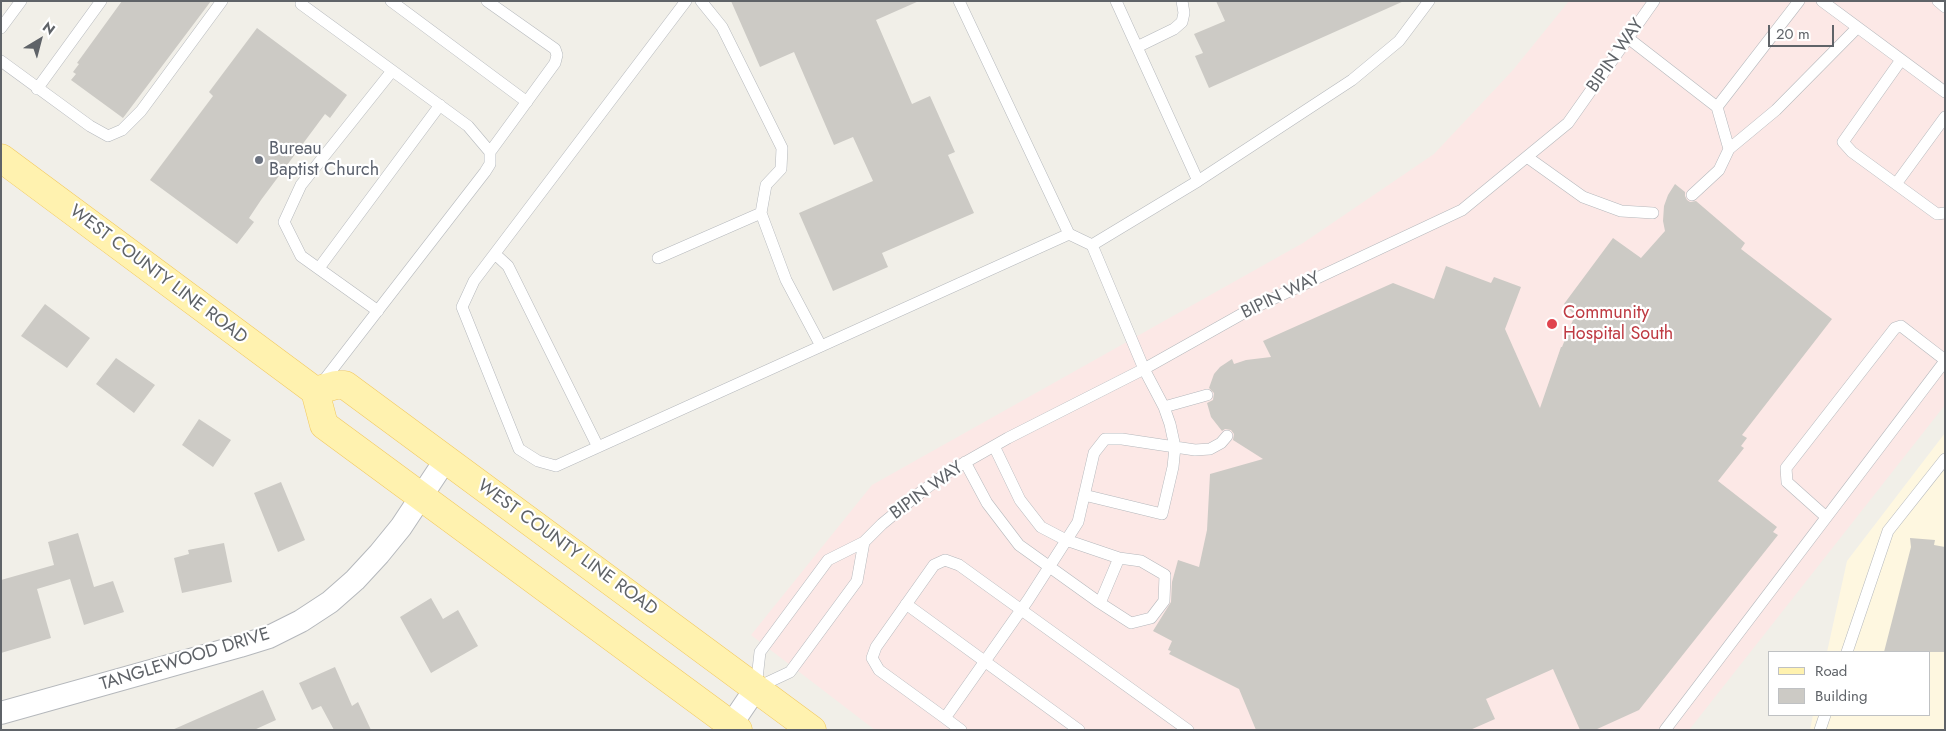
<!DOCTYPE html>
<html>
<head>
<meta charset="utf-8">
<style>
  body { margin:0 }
  #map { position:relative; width:1946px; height:731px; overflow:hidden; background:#f1efe8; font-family:Jost,sans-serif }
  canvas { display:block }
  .frame { position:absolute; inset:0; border:2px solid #5f6368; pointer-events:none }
  .legend { position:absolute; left:1768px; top:651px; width:162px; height:65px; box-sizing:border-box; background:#fff; border:1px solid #bfc1c3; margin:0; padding:6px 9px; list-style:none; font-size:15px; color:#5f6368 }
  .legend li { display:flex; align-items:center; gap:10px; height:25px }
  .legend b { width:25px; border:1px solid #bfc1c3 }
  .north { position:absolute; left:15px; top:15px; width:50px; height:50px; -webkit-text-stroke:4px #fff; paint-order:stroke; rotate:37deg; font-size:14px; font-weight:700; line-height:20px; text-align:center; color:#5f6368 }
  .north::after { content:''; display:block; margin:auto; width:18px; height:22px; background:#5f6368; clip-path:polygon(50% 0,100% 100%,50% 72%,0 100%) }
  .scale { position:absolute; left:1768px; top:25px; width:66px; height:22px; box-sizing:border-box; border:2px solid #5f6368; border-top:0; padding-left:6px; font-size:15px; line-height:18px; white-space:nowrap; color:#5f6368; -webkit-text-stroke:4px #fff; paint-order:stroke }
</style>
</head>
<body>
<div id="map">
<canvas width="1946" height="731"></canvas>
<div class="frame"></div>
<ul class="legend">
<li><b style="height:6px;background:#fff2af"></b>Road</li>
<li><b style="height:14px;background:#cccac5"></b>Building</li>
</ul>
<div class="north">N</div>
<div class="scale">20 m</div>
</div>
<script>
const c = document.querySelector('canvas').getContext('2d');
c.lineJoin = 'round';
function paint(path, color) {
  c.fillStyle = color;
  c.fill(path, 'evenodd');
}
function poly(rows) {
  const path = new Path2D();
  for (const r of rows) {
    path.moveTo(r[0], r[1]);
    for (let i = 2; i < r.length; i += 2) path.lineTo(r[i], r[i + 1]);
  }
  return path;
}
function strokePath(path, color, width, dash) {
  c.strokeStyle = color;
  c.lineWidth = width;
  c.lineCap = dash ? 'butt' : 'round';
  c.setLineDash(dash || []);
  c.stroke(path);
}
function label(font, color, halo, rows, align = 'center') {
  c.font = font + ' Jost,sans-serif';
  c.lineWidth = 4.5;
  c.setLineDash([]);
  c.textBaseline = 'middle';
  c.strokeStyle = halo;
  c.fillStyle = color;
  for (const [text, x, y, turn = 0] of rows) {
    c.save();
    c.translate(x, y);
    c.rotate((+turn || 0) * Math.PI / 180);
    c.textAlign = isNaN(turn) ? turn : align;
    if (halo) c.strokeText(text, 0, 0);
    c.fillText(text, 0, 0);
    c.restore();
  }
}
const commercial = poly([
  [1945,433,1945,730,1810,730,1813,715,1930,715,1930,652,1827,652,1847,561]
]);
const medical = poly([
  [1569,1,1945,1,1945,405,1689,730,875,730,751,635,872,485,1303,243,1434,154,1513,70]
]);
const building = poly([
  [122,1,211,1,123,118,71,80,76,74,73,72,79,64,77,63],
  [731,1,919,1,876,20,912,104,930,96,955,152,948,155,974,213,882,253,888,267,833,291,799,213,873,181,853,137,834,145,794,52,760,67],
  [1216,1,1404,1,1209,88,1195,56,1203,53,1194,34,1225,21],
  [257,28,347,95,330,118,325,114,261,200,249,218,254,222,237,244,150,180,213,96,209,92],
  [1675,184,1685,192,1685,196,1687,200,1690,202,1696,201,1745,243,1741,249,1832,319,1742,435,1747,438,1741,446,1744,448,1718,481,1777,527,1773,532,1778,535,1639,710,1595,730,1580,730,1553,669,1486,699,1495,719,1470,730,1256,730,1239,689,1169,654,1171,651,1168,650,1172,641,1153,631,1171,602,1172,582,1178,560,1199,567,1207,530,1210,474,1263,459,1233,440,1234,434,1231,430,1225,429,1222,431,1211,417,1207,403,1213,400,1214,393,1209,388,1214,374,1220,367,1232,359,1234,364,1246,360,1271,357,1263,341,1393,283,1434,299,1446,266,1491,283,1494,277,1521,287,1505,329,1540,408,1561,347,1562,347,1575,315,1564,304,1613,238,1641,258,1665,231,1663,221,1664,206,1668,195],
  [45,304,90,338,67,368,21,336],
  [116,358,155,385,134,413,96,384],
  [199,419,231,440,213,467,182,445],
  [281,482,305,540,278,552,254,493],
  [78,533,94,587,113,581,124,612,84,625,70,579,37,589,51,638,1,653,1,580,54,565,48,542],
  [1910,538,1935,540,1934,545,1945,547,1945,652,1884,652,1911,547],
  [224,543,232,582,182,593,174,558,189,554,188,550],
  [431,598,443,619,458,610,478,646,431,673,400,617],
  [335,667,352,706,358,702,371,730,334,730,321,706,312,710,299,683],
  [263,690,276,720,254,730,172,730]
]);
const lane = poly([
  [391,1,527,102],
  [487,1,555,49,557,55,555,63,490,152],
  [686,1,474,281,462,307,519,449,538,461,556,466,1069,234],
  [701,1,722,27,782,148,781,169,766,185,761,213,786,280,821,346],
  [959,1,1069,234,1092,245,1144,369,1164,407,1170,424,1175,447,1122,439,1105,439,1094,453,1078,522,1028,600,945,718,961,730],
  [1116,1,1198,181],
  [1822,1,1945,92],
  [1938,1,1945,7],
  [301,4,468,126,490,152,490,164,485,172,321,384],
  [1,28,21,1],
  [1628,38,1717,107,1729,149,1719,170,1692,195],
  [1137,47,1174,29,1182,22,1184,13,1182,1],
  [1901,60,1843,142,1852,152,1937,214,1945,213],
  [1,61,90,126,108,136,122,130,141,111,222,1],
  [37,89,101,1],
  [1717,107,1799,1],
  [1729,149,1776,110,1857,28],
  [1527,157,1583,197,1621,211,1653,213],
  [1896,184,1945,117],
  [1092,245,1198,181,1352,80,1399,41,1429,1],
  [495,254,508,266,598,447],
  [658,258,761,213],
  [319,268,440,105],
  [378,311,301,256,284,222,301,185,392,71],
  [1164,407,1207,395],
  [965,462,987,503,1019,545,1100,603,1131,623,1151,618,1164,601,1165,575,1141,561,1119,558,1066,540,1041,527,1020,500,994,446],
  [1084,495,1162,514,1173,467,1175,447,1195,450,1210,449,1221,443,1227,436],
  [1825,516,1787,482,1786,468,1895,328,1901,326,1945,360],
  [1100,603,1119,558],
  [906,604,1079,730],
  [1847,652,1888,531,1945,459],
  [758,687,790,672,857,581,864,542],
  [756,688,760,652,828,560,864,542,882,524,921,492,950,471,1008,438,1144,369,1249,310,1462,210,1568,123,1654,1],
  [945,718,879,670,872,658,876,647,934,565,945,560,959,565,1188,730],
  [1665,730,1945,361],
  [1820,730,1825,715]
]);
const street = poly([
  [1,713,240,646,269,637,301,621,330,602,355,580,379,554,401,527,446,459],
  [731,725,756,688]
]);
const primary = poly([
  [1,158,315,391,324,425,738,730],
  [315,391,336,385,345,385,812,730]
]);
const markers = [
  [259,160,5,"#6b7280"],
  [1552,324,6,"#e0444e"]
];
const streetNames = [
  ["BIPIN WAY",1616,56,-55],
  ["WEST COUNTY LINE ROAD",158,275,37],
  ["BIPIN WAY",1281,296,-26],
  ["BIPIN WAY",927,491,-36],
  ["WEST COUNTY LINE ROAD",567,548,36],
  ["TANGLEWOOD DRIVE",185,660,-17]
];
const worshipNames = [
  ["Bureau",269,150],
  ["Baptist Church",269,171]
];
const healthNames = [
  ["Community",1563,314],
  ["Hospital South",1563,335]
];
paint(commercial, '#fef7e0');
paint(medical, '#fce8e6');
paint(building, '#cccac5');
strokePath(lane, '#b5b8bc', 12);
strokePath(street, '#b5b8bc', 24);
strokePath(primary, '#f2c960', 29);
strokePath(lane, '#fff', 11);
strokePath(street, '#fff', 22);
strokePath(primary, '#fff2af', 28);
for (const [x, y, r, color] of markers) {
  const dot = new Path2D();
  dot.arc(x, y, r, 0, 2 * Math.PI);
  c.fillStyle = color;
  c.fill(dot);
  strokePath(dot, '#fff', 2);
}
label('18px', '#5f6368', '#fff', streetNames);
label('18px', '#5b616d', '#fff', worshipNames, 'left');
label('18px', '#be3a42', '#fff', healthNames, 'left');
</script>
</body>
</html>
